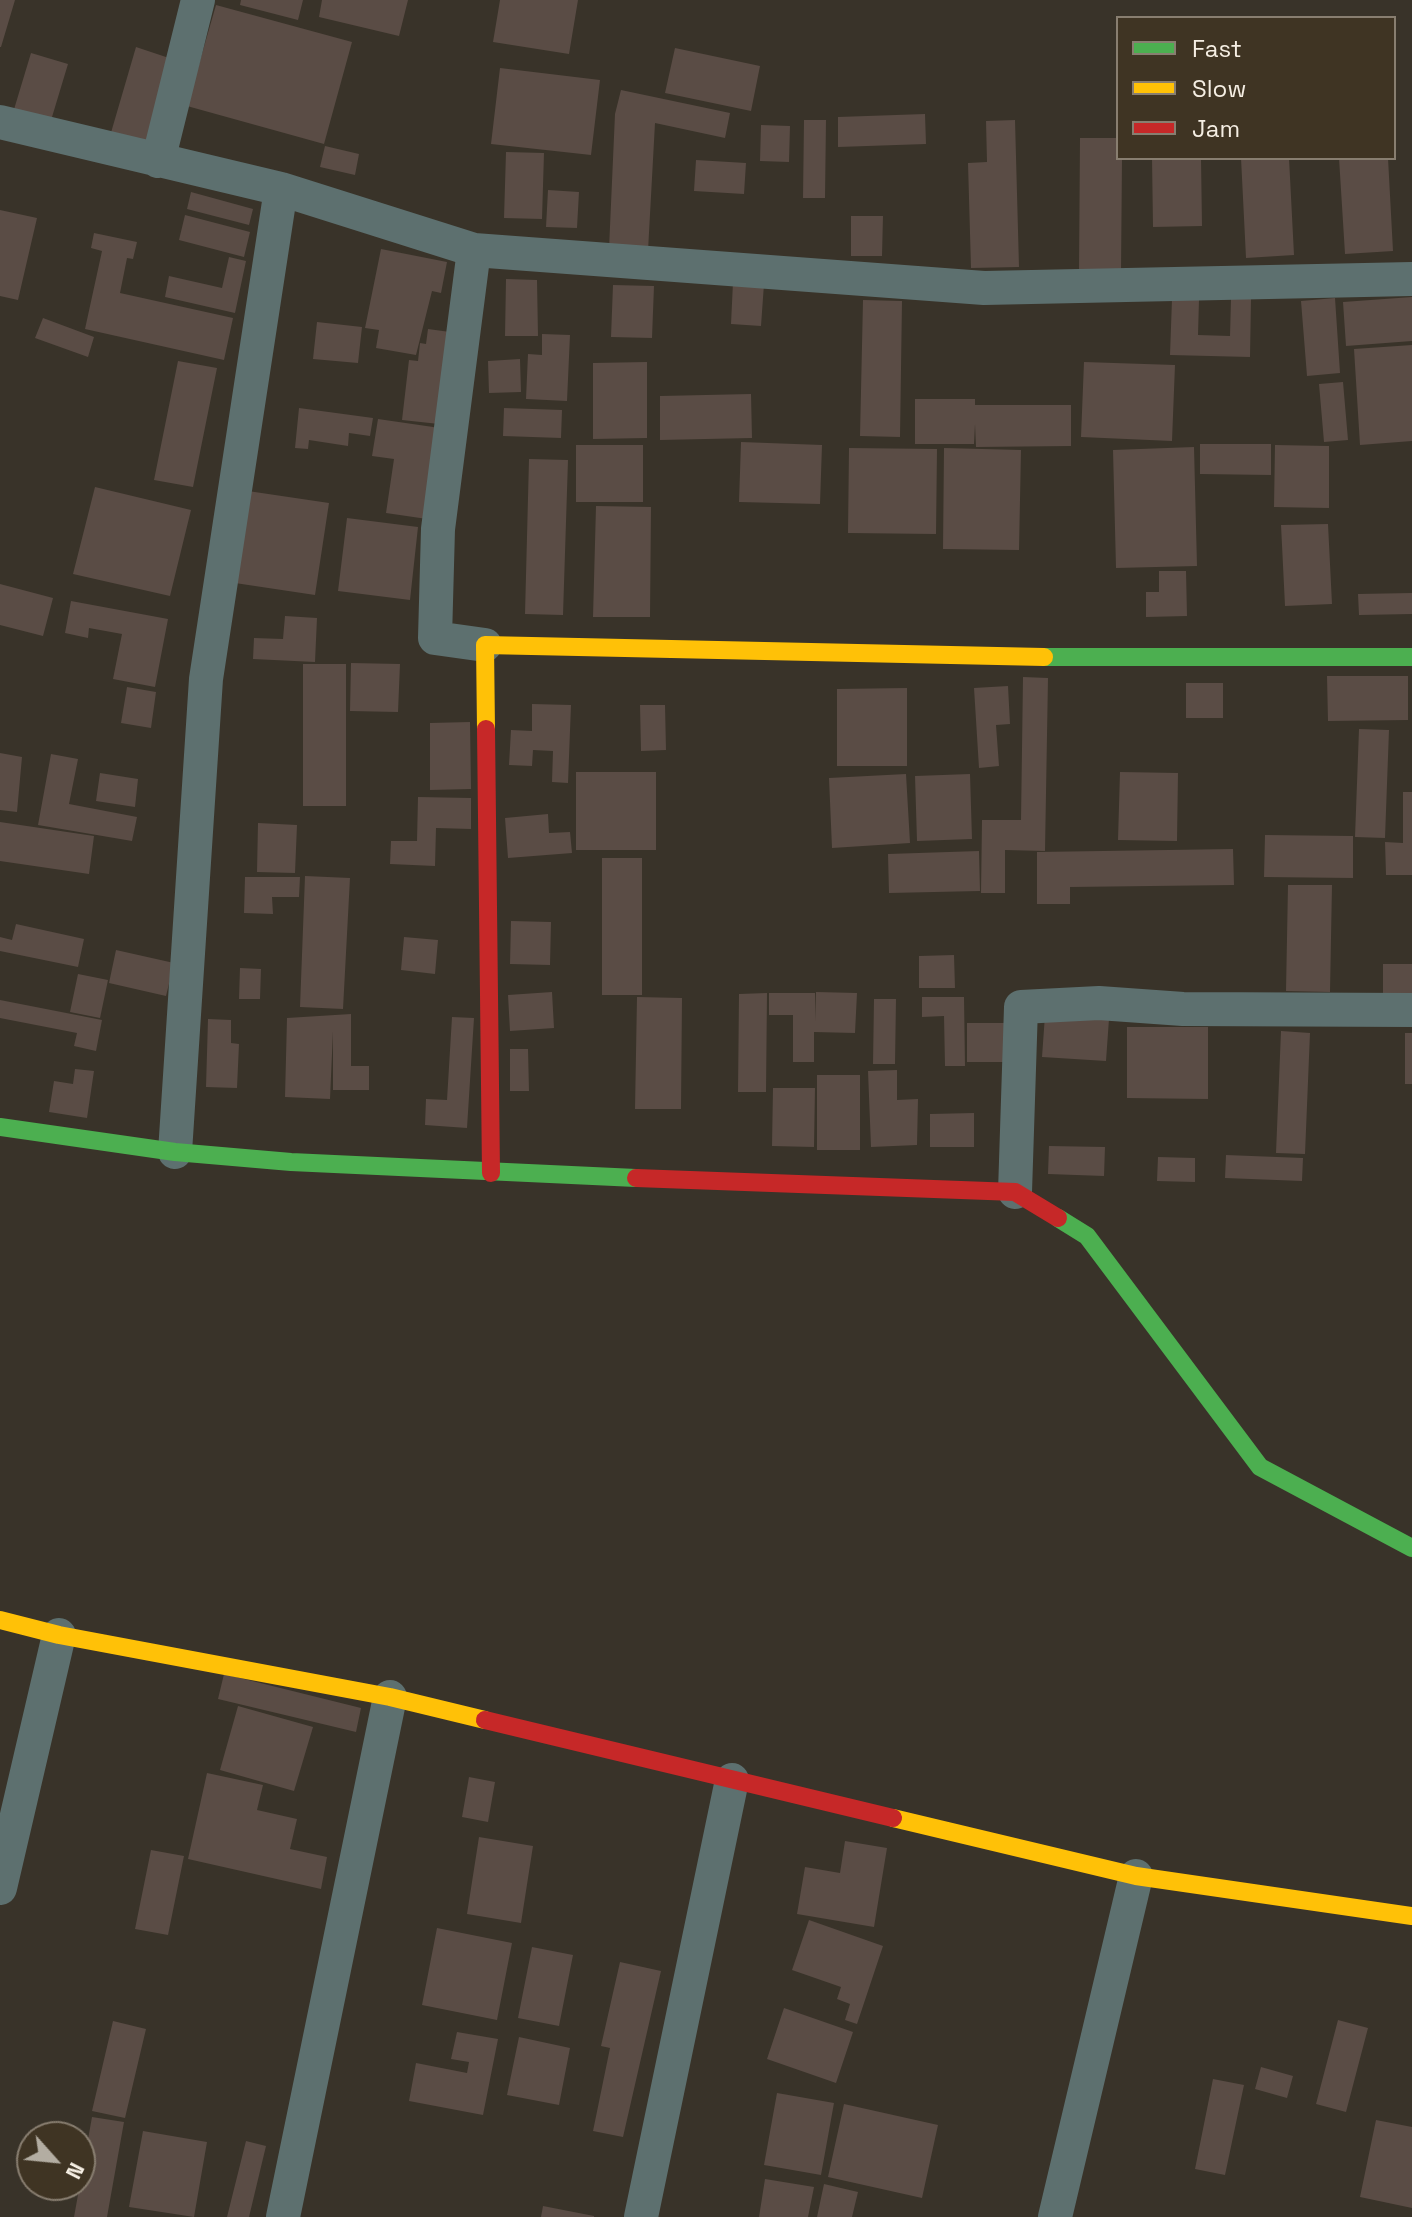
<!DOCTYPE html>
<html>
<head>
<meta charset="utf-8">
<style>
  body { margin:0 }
  #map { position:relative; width:1412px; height:2217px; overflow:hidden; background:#393329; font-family:"Space Grotesk",sans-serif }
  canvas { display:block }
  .legend { position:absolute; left:1116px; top:16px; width:280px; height:144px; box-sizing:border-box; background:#3f3423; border:2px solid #887e70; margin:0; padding:10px 14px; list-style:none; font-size:24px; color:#f5eee3 }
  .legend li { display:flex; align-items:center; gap:16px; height:40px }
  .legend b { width:40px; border:2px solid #887e70 }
  .north { position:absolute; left:16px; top:2121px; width:80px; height:80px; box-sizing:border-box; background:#3f3423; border:2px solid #887e70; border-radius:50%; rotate:117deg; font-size:22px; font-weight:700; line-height:32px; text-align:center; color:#f5eee3 }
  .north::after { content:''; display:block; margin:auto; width:28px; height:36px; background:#b3ada2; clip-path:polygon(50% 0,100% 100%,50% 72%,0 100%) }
</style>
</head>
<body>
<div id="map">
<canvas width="1412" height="2217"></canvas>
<ul class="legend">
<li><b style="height:10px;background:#4caf50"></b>Fast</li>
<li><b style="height:10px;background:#ffc107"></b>Slow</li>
<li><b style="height:10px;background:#c62828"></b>Jam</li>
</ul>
<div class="north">N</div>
</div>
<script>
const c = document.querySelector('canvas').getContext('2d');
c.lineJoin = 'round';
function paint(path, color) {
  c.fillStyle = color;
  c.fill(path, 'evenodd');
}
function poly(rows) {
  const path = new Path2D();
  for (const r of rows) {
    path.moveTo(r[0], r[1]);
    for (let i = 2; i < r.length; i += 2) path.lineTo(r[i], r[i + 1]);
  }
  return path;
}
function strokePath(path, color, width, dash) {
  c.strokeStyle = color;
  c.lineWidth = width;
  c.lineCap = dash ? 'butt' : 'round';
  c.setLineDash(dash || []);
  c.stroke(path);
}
const building = poly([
  [0,0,15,0,1,47,0,47],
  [241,0,303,0,298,20,240,5],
  [322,0,408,0,399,36,319,17],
  [500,0,578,0,569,54,493,42],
  [216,5,352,42,324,144,187,106],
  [136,47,172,59,146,146,110,136],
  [675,48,760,66,751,111,665,93],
  [31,53,68,64,49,127,12,116],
  [500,68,600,80,591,155,491,144],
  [621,90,730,113,725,138,655,123,648,251,609,249,615,114],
  [925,114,926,144,838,147,838,117],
  [804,120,826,120,825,198,803,198],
  [1015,120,1019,267,971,268,968,163,987,162,986,121],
  [761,125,790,126,789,162,760,161],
  [1080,138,1118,138,1118,158,1122,158,1121,273,1079,272],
  [325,146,359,154,355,175,320,167],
  [506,152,544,153,542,219,504,218],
  [1152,158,1201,158,1202,226,1153,227],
  [1241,158,1289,158,1294,255,1246,258],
  [1339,158,1388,158,1393,251,1345,254],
  [696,160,746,163,744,194,694,191],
  [548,190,579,192,577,228,546,227],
  [191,192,253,209,249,225,187,209],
  [0,210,37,218,18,300,0,296],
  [185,215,250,232,244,257,179,240],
  [851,216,883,216,882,256,851,256],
  [94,233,137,242,133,259,127,258,120,293,233,318,224,360,85,329,102,251,91,248],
  [381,249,447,262,441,293,432,291,416,355,376,348,379,330,365,328],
  [229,257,246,261,235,313,165,297,169,276,222,288],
  [506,279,537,280,538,336,505,336],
  [733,282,764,284,761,326,731,324],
  [613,285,654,286,652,338,611,337],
  [1412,297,1412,341,1346,346,1343,302],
  [1335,298,1340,373,1307,376,1301,301],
  [1172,299,1199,300,1198,335,1230,336,1231,299,1251,299,1250,357,1170,355],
  [863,300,902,301,900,437,860,436],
  [43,318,94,337,88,357,35,338],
  [317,322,362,327,358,363,313,359],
  [428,329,450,332,439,424,402,420,409,360,418,361,420,343,426,344],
  [542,334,570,335,567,401,526,399,528,354,542,355],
  [1412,345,1412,441,1360,445,1354,349],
  [520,359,521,392,489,393,488,361],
  [178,361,217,368,193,487,154,480],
  [647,362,647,438,593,439,593,363],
  [1084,362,1175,365,1172,441,1081,437],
  [1343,382,1348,440,1324,442,1319,384],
  [751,394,752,438,660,440,660,396],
  [915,399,975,399,975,405,1071,405,1071,446,976,447,975,424,974,444,915,444],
  [299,408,373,418,370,436,349,433,348,446,309,440,308,449,295,448],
  [504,408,562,410,561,438,503,436],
  [378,419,440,428,427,519,386,513,394,459,372,456],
  [741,442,822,445,820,504,739,502],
  [1200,444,1271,444,1271,475,1200,474],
  [576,445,643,445,643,502,576,502],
  [1275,445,1329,446,1329,508,1274,507],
  [1194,447,1197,566,1116,568,1113,450],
  [849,448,937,449,936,534,848,533],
  [944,448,1021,450,1019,550,943,549],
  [529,459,568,460,563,615,525,614],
  [95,487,191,510,170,596,73,574],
  [248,491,329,503,315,595,235,583],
  [596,506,651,507,650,617,593,617],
  [347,518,418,527,410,600,338,591],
  [1328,524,1332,604,1285,606,1281,525],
  [1159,571,1186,571,1187,616,1146,617,1146,592,1159,592],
  [0,584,53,598,43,636,0,625],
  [1412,593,1412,614,1359,615,1358,594],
  [71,601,168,619,155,687,113,679,122,634,89,628,88,638,65,633],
  [285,616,317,618,315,662,253,659,254,638,283,639],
  [351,663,400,664,398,712,350,711],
  [303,664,346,664,346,806,303,806],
  [1327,676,1408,676,1408,720,1328,721],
  [1023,677,1048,678,1045,851,1005,850,1005,893,981,893,982,820,1021,820],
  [1186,683,1223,683,1223,718,1186,718],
  [1008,686,1010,724,996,725,999,766,979,768,974,688],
  [127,687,156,692,151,728,121,723],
  [907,688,907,766,837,766,837,689],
  [532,704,571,705,568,783,552,782,553,751,533,750,532,766,509,765,511,730,532,731],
  [640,705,665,705,666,750,641,751],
  [470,722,471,789,430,790,430,723],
  [1359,729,1389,730,1385,838,1355,837],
  [0,753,22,757,17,812,0,810],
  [51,754,78,759,69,804,137,817,132,841,38,825],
  [576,772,656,772,656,850,576,850],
  [1120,772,1178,773,1177,841,1118,840],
  [100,773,138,779,135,807,96,801],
  [906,774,910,843,832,848,829,778],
  [970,774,972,839,917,841,915,776],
  [1403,792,1412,792,1412,875,1386,875,1385,842,1403,843],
  [418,797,471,798,471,829,436,828,435,866,390,864,391,841,417,841],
  [548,814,549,833,570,832,572,853,508,858,505,818],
  [0,822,94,836,89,874,0,861],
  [258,823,297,825,295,873,257,872],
  [1265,835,1353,836,1353,878,1264,877],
  [1233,849,1234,885,1070,887,1070,904,1037,904,1037,852],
  [979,851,980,891,889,893,888,854],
  [602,858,642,858,642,995,602,995],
  [305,876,350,878,343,1009,300,1007],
  [245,877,300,877,299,897,272,897,273,914,244,913],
  [1288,885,1332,885,1330,992,1286,991],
  [511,921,551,922,550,965,510,964],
  [16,924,84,939,78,967,0,951,0,937,12,940],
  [404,937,438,940,435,974,401,970],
  [116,950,174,963,166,996,109,983],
  [954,955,955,988,919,988,919,956],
  [1383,964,1412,964,1412,999,1383,999],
  [240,968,261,969,260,999,239,999],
  [78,974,108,980,100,1018,70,1012],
  [552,992,554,1028,510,1031,508,995],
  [816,992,857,993,855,1033,814,1032,814,1062,793,1062,793,1015,769,1015,769,993,815,993,815,1021],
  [767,993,766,1092,738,1092,739,994],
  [637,997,682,998,681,1109,635,1109],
  [922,997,964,997,965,1066,945,1066,944,1016,922,1017],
  [874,999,896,999,895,1064,873,1064],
  [0,1000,102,1020,96,1051,74,1046,77,1033,0,1018],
  [351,1014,351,1066,369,1066,369,1090,333,1090,333,1031,330,1099,285,1097,287,1018],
  [1045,1015,1109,1019,1106,1061,1042,1057],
  [452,1017,474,1018,467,1128,425,1125,426,1099,447,1100],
  [208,1019,231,1020,231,1043,239,1044,237,1088,206,1087],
  [967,1023,1006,1023,1007,1062,967,1062],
  [1127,1027,1208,1027,1208,1099,1127,1098],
  [1281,1031,1310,1033,1305,1154,1276,1153],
  [1405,1033,1412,1033,1412,1084,1405,1084],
  [510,1049,528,1049,529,1091,510,1091],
  [75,1069,94,1071,87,1118,49,1112,54,1081,73,1084],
  [897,1070,897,1100,918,1099,917,1145,871,1147,868,1071],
  [817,1075,860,1075,860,1150,817,1150],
  [773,1088,815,1088,814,1147,772,1146],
  [974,1113,974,1147,930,1147,930,1114],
  [1049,1146,1105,1147,1104,1176,1048,1174],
  [1226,1155,1303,1158,1302,1181,1225,1178],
  [1158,1157,1195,1158,1195,1182,1157,1181],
  [224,1674,361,1708,356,1732,218,1699],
  [238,1706,313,1727,294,1791,220,1770],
  [207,1773,263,1785,257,1810,297,1819,290,1849,327,1857,321,1889,188,1859],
  [469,1777,495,1782,488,1822,462,1817],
  [479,1837,533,1846,521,1923,467,1914],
  [845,1841,887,1848,874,1927,797,1914,805,1867,840,1873],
  [151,1850,184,1856,168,1935,135,1929],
  [809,1920,883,1946,857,2024,845,2020,850,2004,837,1999,841,1987,792,1970],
  [437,1928,512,1943,497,2020,422,2005],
  [532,1947,573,1955,559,2026,518,2018],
  [620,1962,661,1971,623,2137,593,2131,610,2048,601,2046],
  [784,2008,853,2032,836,2083,767,2059],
  [1338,2020,1368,2028,1346,2112,1316,2104],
  [113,2021,146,2029,125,2118,92,2111],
  [457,2032,498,2039,483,2115,409,2101,416,2063,467,2073,469,2062,451,2059],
  [519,2037,570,2048,559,2105,507,2095],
  [1261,2067,1293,2076,1287,2098,1255,2089],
  [1213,2079,1244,2085,1225,2175,1195,2169],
  [777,2093,834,2103,821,2175,764,2165],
  [844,2104,938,2125,922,2198,828,2177],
  [92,2117,124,2122,107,2217,74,2217],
  [1376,2120,1412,2127,1412,2208,1360,2197],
  [143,2131,207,2142,194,2217,129,2207],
  [246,2141,266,2146,249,2217,227,2217],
  [765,2179,814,2187,808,2217,759,2217],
  [824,2184,858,2192,852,2217,817,2217],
  [543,2206,594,2216,594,2217,541,2217]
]);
const street = poly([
  [0,122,281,189,474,250,984,288,1412,279],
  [158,161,198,0],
  [474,250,438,529,435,638,485,645],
  [175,1152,206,679,281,189],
  [1015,1192,1021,1007,1099,1003,1183,1009,1412,1010],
  [0,1888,59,1635],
  [283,2217,390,1697],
  [641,2217,732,1780],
  [1055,2217,1136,1876]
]);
const fast = poly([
  [1044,657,1412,657],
  [0,1127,175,1152,291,1162,636,1178],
  [1058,1218,1087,1236,1260,1467,1412,1548]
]);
const slow = poly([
  [486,729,485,645,1044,657],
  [0,1620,59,1635,390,1697,485,1720],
  [893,1818,1136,1876,1412,1916]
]);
const jam = poly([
  [486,729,491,1173],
  [636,1178,1015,1192,1058,1218],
  [485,1720,893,1818]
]);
paint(building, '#5a4c45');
strokePath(street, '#5d706f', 34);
strokePath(fast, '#4caf50', 18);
strokePath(slow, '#ffc107', 18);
strokePath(jam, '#c62828', 18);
</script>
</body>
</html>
